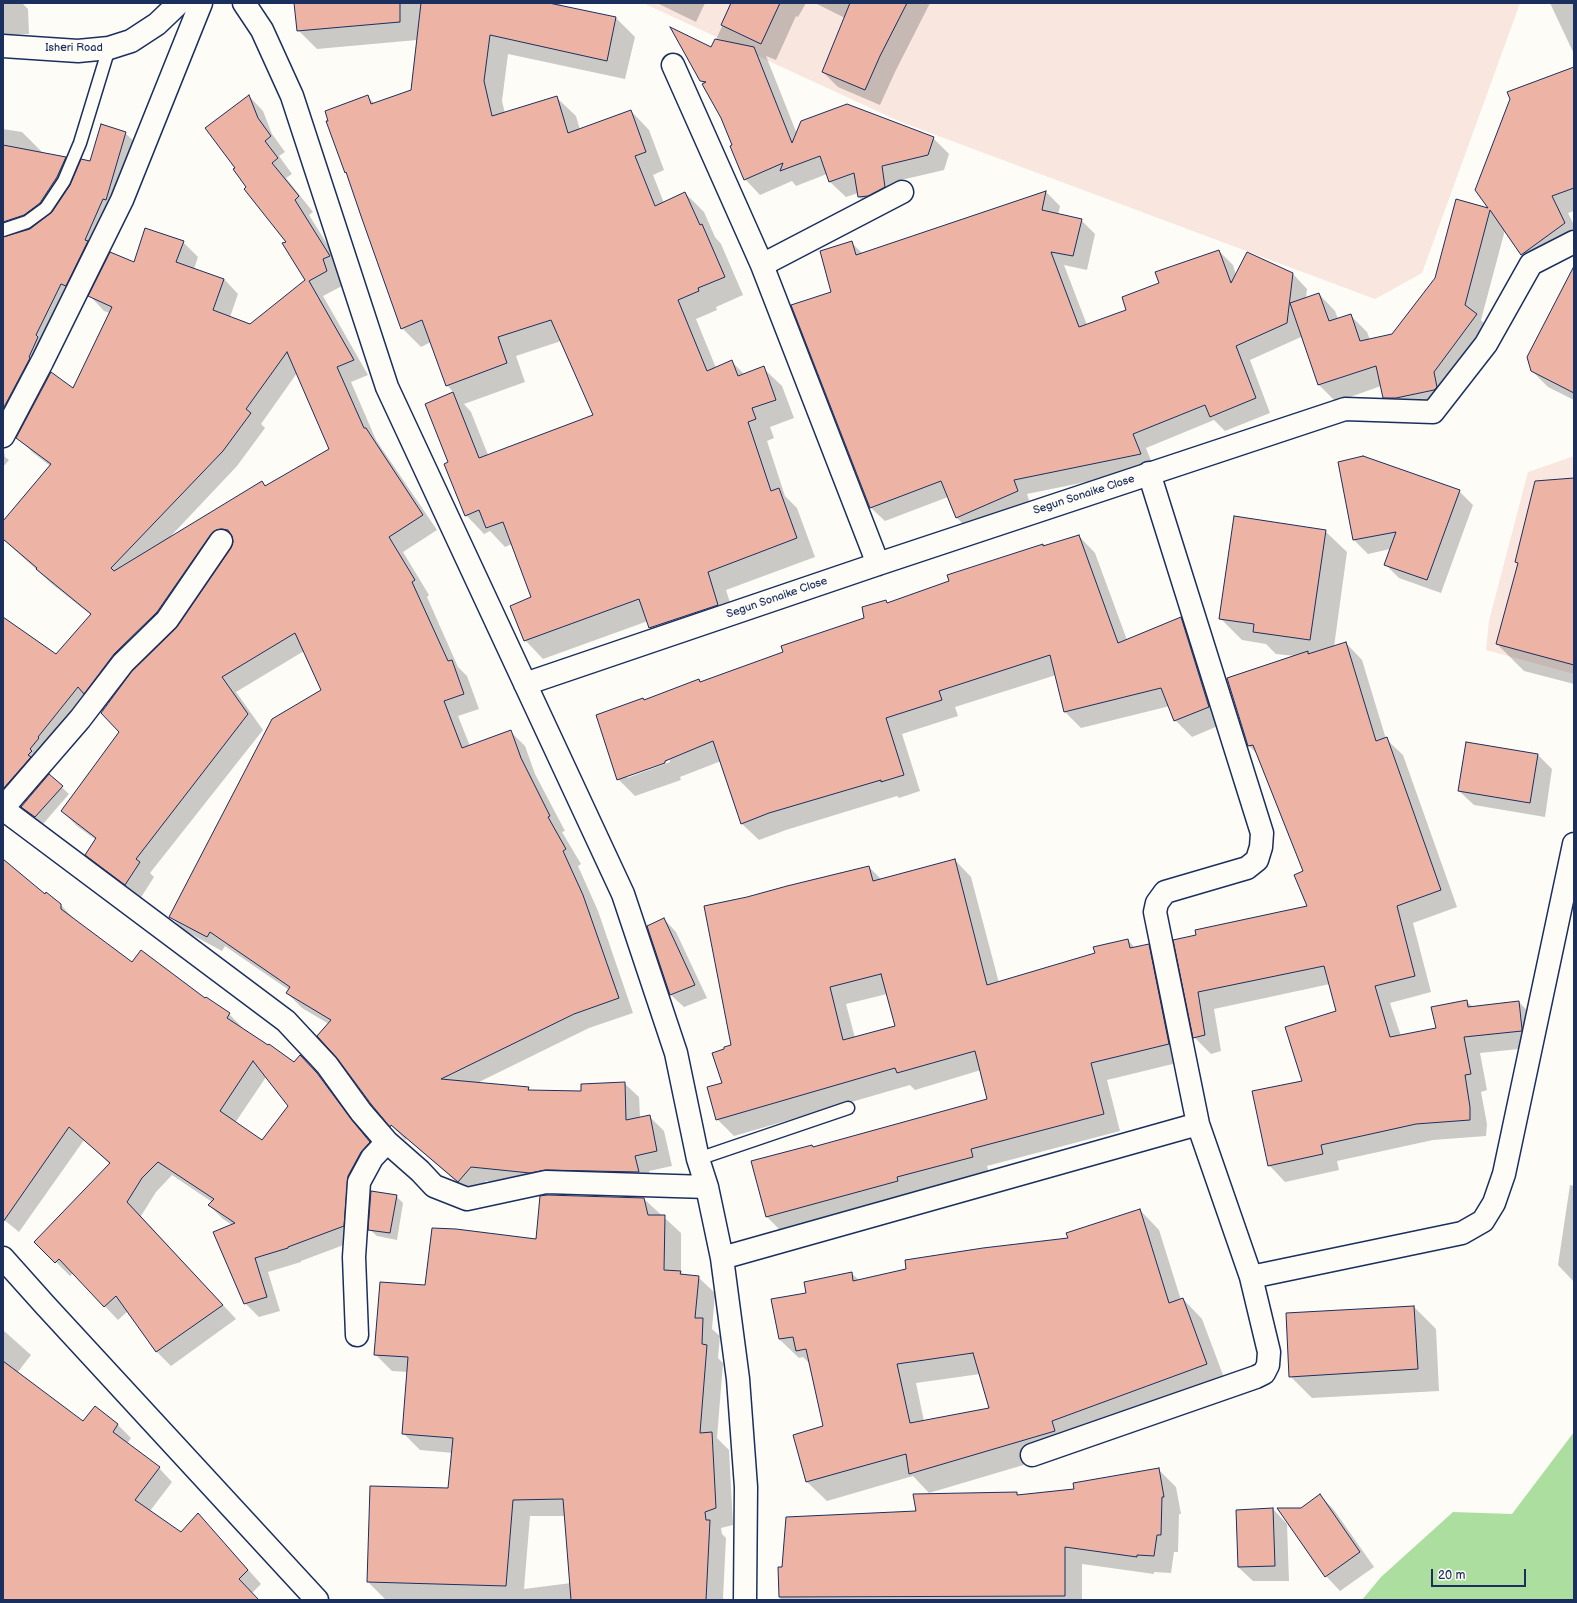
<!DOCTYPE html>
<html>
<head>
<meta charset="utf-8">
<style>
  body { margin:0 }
  #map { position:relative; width:1577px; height:1603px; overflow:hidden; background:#fdfcf7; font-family:"Balsamiq Sans",sans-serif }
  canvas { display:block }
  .frame { position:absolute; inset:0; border:4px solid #1b2f5e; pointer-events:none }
  .scale { position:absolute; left:1431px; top:1569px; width:95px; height:18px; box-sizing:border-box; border:2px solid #1b2f5e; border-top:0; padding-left:5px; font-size:12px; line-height:14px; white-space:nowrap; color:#1b2f5e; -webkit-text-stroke:3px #fdfcf7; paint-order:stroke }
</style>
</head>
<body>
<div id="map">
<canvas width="1577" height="1603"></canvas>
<div class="frame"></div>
<div class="scale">20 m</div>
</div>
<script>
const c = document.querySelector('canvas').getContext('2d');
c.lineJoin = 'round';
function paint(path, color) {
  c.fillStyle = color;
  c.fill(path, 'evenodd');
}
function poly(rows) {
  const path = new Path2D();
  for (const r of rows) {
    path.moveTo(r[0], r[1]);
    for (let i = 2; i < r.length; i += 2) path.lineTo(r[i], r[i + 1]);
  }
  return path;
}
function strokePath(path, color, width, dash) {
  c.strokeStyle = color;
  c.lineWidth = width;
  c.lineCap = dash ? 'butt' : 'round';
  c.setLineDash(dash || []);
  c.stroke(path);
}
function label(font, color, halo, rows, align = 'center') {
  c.font = font + ' "Balsamiq Sans",sans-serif';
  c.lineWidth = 3;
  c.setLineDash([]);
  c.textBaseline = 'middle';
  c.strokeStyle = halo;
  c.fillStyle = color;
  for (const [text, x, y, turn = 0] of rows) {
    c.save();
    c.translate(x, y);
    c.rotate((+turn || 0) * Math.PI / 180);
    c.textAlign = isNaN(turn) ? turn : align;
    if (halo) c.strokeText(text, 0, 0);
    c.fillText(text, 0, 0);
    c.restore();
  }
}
const built = poly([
  [643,3,1520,3,1422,273,1375,299,901,122],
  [1574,456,1574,674,1486,650,1489,621,1528,472]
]);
const green = poly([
  [1574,1432,1574,1600,1362,1600,1381,1577,1453,1512,1512,1514]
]);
const shadow = poly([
  [3,3,22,3,28,9,29,34,3,35],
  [99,3,129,3,100,4],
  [295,3,561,3,560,6,616,18,635,37,625,79,508,54,502,101,505,113,557,98,576,116,580,130,631,111,649,130,664,170,653,175,664,203,685,193,704,212,715,237,721,244,743,295,716,307,717,310,696,319,716,368,732,362,745,375,763,368,782,386,794,418,770,427,774,438,767,441,785,496,797,508,815,557,726,590,737,624,669,647,650,628,648,621,543,659,525,640,532,598,512,544,505,547,490,531,484,534,466,515,449,463,426,404,454,393,447,385,431,342,421,347,402,328,348,175,346,172,328,122,367,96,375,104,412,90,417,40,317,49,298,30],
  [561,341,594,416,488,455,471,412,464,404,525,382,516,356],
  [657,3,705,3,696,22],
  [733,3,806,3,798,17,796,16,776,60,766,56,797,134,933,138,949,154,944,170,897,181,901,202,875,212,859,197,858,193,846,197,830,182,827,174,796,186,792,181,760,195,745,179,722,118,704,84,701,80,712,48],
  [815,3,930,3,895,72,880,105,838,87,823,72,845,18],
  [1550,3,1574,3,1574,54],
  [1574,68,1574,211,1568,213,1574,225,1574,245,1539,271,1522,254,1505,230,1481,320,1493,332,1453,404,1400,414,1384,397,1381,386,1336,402,1319,385,1302,333,1301,337,1250,360,1270,413,1225,431,1214,420,1146,448,1154,468,1027,494,1031,506,971,532,956,517,948,497,885,521,870,507,833,293,852,243,863,254,1046,192,1060,206,1058,215,1081,220,1095,234,1087,270,1064,265,1087,325,1128,311,1160,284,1219,251,1233,265,1236,275,1293,274,1307,289,1306,298,1319,294,1335,311,1338,319,1350,315,1367,332,1370,340,1393,335,1436,278,1456,201,1490,210],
  [249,96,263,111,272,134,285,152,279,156,292,174,286,178,313,212,309,215,344,271,337,274,342,286,323,296,368,375,351,382,376,440,437,530,403,552,429,595,427,597,458,667,467,676,479,709,458,716,470,746,510,731,525,746,535,774,565,831,562,832,581,864,578,866,598,911,633,1013,589,1028,477,1083,528,1088,532,1091,582,1092,624,1083,639,1097,640,1118,649,1116,664,1131,672,1166,649,1171,653,1187,545,1187,486,1181,473,1196,407,1139,405,1140,372,1104,329,1024,302,1008,287,993,289,990,225,946,222,951,185,931,170,916,322,691,304,651,236,692,263,730,150,873,154,877,140,899,101,869,86,855,96,840,77,826,62,811,120,732,178,628,232,548,234,544,231,544,3,810,3,618,56,655,91,615,52,584,3,539,3,523,50,466,32,452,18,437,74,389,110,313,104,311,90,296,134,263,183,242,198,257,194,269,224,279,238,294,230,317,250,325,306,280,287,242,247,187,236,168],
  [297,373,331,449,266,487,262,482,169,538,237,466,265,428,261,424],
  [3,129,22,132,43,153,66,157,78,170,91,162,125,133,139,146,5,444,4,451,5,457,9,460,3,467,3,286,39,238,3,234],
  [1574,288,1574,400,1548,387,1532,371],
  [1339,463,1459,491,1473,505,1441,593,1399,578,1385,564,1390,549,1368,554,1354,540],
  [1574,479,1574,684,1524,671,1497,644,1518,564,1516,561],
  [1325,531,1347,552,1334,647,1346,643,1362,660,1386,739,1403,755,1457,907,1413,923,1431,992,1390,1003,1401,1036,1437,1029,1466,1001,1473,1007,1519,1002,1535,1019,1538,1047,1480,1053,1487,1090,1481,1092,1487,1124,1486,1136,1433,1140,1337,1161,1339,1170,1285,1182,1269,1165,1303,1082,1337,1012,1330,984,1214,1009,1221,1051,1211,1054,1194,1037,1197,936,1308,906,1304,872,1257,754,1249,746,1228,679,1296,656,1276,654,1266,644,1242,640,1220,618],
  [1079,536,1095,553,1127,640,1181,618,1197,635,1225,723,1192,737,1175,720,1170,706,1081,728,1065,712,1056,675,955,707,958,716,902,734,920,791,899,798,897,796,786,830,759,840,742,824,721,761,680,777,681,780,635,796,618,779,645,701,699,680,701,683,784,652,866,619,885,601,888,603,1044,547],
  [670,760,670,762,627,778,627,776],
  [1538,755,1552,769,1545,817,1474,805,1459,791],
  [49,775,69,794,43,824,22,807],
  [955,860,971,877,999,983,1096,954,1128,940,1135,948,1148,945,1165,962,1185,1061,1107,1080,1120,1131,987,1166,989,1173,783,1233,766,1216,814,1148,989,1100,981,1070,915,1090,910,1085,734,1136,717,1119,732,1046,747,898,869,867,882,880],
  [887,994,896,1027,855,1038,846,1004],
  [3,873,61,905,75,920,132,963,206,999,229,1014,243,1028,242,1029,294,1063,300,1056,331,1088,365,1135,383,1156,362,1191,357,1240,301,1261,301,1262,268,1272,280,1311,259,1317,245,1303,232,1225,223,1219,209,1205,212,1202,172,1175,156,1192,141,1216,236,1319,171,1366,157,1352,128,1311,118,1320,73,1273,70,1276,36,1242,110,1164,84,1140,19,1232,3,1219],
  [266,1077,289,1106,262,1141,235,1123],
  [664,919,676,932,707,998,684,1007,671,995,648,926],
  [1570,1185,1574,1186,1574,1282,1558,1265],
  [396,1196,403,1203,397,1240,377,1236,369,1229],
  [644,1199,681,1233,681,1273,683,1275,698,1277,715,1293,712,1329,720,1336,718,1358,723,1363,717,1438,729,1450,733,1525,721,1528,722,1534,726,1538,723,1598,725,1600,435,1600,385,1599,368,1582,449,1489,453,1453,420,1450,403,1433,408,1372,392,1371,375,1354,426,1286],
  [530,1516,565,1516,571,1583,524,1589],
  [1140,1210,1159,1230,1181,1300,1183,1299,1202,1319,1226,1383,1074,1450,929,1493,913,1476,827,1501,807,1482,794,1435,824,1427,811,1365,803,1357,799,1358,779,1339,807,1294,851,1273,859,1280,1069,1239],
  [980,1374,991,1409,924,1421,916,1383],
  [1414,1307,1436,1329,1439,1391,1312,1398,1290,1376],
  [3,1330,31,1355,17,1373,83,1423,95,1407,118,1425,131,1438,127,1444,159,1468,172,1482,150,1511,181,1534,211,1528,261,1584,252,1593,258,1600,3,1600],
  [1158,1469,1176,1487,1181,1514,1179,1514,1178,1552,1174,1552,1171,1573,1154,1572,1154,1574,1082,1564,1082,1600,780,1600,779,1568,783,1568,917,1511,1016,1493,1019,1496,1076,1490],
  [1320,1495,1334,1510,1374,1567,1340,1591,1326,1576,1301,1509],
  [1273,1509,1287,1524,1289,1581,1253,1581,1238,1567]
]);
const building = poly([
  [294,3,400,3,400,22,297,31,294,3],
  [421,3,549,3,616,17,607,61,490,35,484,81,492,116,557,96,568,133,631,110,646,152,635,156,655,206,685,192,700,225,702,224,725,277,698,288,699,291,678,300,707,371,732,360,738,376,764,366,776,400,752,408,756,419,748,422,771,491,779,488,797,538,708,572,718,605,649,628,639,599,524,641,510,606,531,597,503,522,486,528,479,510,465,516,444,464,448,462,425,404,453,392,479,458,593,415,551,320,498,337,507,363,446,386,422,320,401,329,361,216,346,172,345,173,326,121,328,121,325,111,368,95,371,104,411,90,421,3],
  [731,3,780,3,761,44,721,25,731,3],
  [850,3,907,3,880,56,865,90,822,72,850,3],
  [670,27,711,47,715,39,754,47,792,143,801,121,847,104,934,137,928,155,882,166,885,187,868,196,858,197,854,173,829,182,820,156,780,171,783,163,744,180,730,146,732,145,721,118,702,84,706,82,700,81,670,27],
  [1574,67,1574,188,1552,196,1565,223,1521,255,1490,210,1465,305,1477,314,1434,372,1437,387,1434,390,1396,398,1383,398,1376,366,1318,385,1290,303,1319,293,1329,321,1351,314,1360,341,1392,334,1435,278,1456,199,1488,208,1475,190,1510,99,1507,92,1574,67],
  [249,95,258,118,271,136,265,141,278,158,272,163,299,196,295,200,330,256,323,259,327,271,309,281,354,360,337,367,364,428,366,428,423,515,389,537,415,580,412,582,448,661,452,660,464,694,444,701,462,748,511,730,521,758,550,816,548,817,566,849,563,851,583,895,619,998,574,1014,441,1079,529,1087,528,1090,581,1091,581,1084,625,1082,626,1120,650,1115,657,1151,635,1156,639,1172,546,1170,530,1173,471,1167,458,1182,391,1125,390,1127,371,1104,337,1058,317,1036,331,1020,286,993,290,987,210,932,207,937,169,917,272,719,321,690,295,633,222,677,248,714,136,859,140,862,125,885,85,855,96,838,61,811,119,732,101,713,132,671,177,627,231,548,233,542,232,536,228,530,222,529,216,530,211,534,157,612,114,654,84,694,78,687,38,737,39,738,30,749,32,751,28,755,31,757,3,789,3,617,56,654,91,614,36,569,37,568,3,539,3,521,51,464,16,438,51,372,73,388,112,307,88,296,110,252,134,262,145,228,184,241,176,262,224,279,213,310,250,324,305,280,282,243,286,242,244,189,246,187,233,169,235,168,205,128,249,95],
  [287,352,329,449,265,486,262,481,114,571,111,568,223,451,251,413,246,409,287,352],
  [101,124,126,132,106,200,103,199,85,240,88,241,66,286,61,284,36,335,38,337,29,357,30,358,3,409,3,237,30,229,52,212,70,185,81,159,90,161,101,124],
  [3,145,66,157,57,177,40,203,24,215,3,222,3,145],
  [1046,191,1042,210,1082,219,1073,256,1051,252,1079,327,1126,310,1122,297,1159,283,1155,272,1219,250,1231,283,1247,252,1293,273,1287,323,1236,346,1256,398,1210,417,1205,405,1133,434,1141,454,1014,480,1018,491,956,518,941,481,870,508,791,305,831,292,820,251,852,241,856,255,1046,191],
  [1574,266,1574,393,1531,371,1527,357,1574,266],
  [1363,456,1460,490,1427,580,1384,565,1396,532,1353,540,1338,462,1363,456],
  [1574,478,1574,665,1496,644,1518,563,1515,562,1535,481,1574,478],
  [1234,516,1326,530,1310,640,1253,632,1254,624,1219,619,1234,516],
  [1079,535,1118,643,1181,617,1209,707,1174,721,1161,688,1064,712,1050,655,939,691,942,700,886,718,904,775,881,782,881,780,769,813,741,824,713,741,665,761,665,763,617,780,596,715,643,698,644,700,699,679,700,682,783,652,781,646,864,618,862,607,886,600,887,603,949,581,947,575,1043,544,1043,546,1079,535],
  [1346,642,1376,741,1387,737,1441,890,1397,906,1415,976,1375,986,1390,1037,1436,1028,1431,1007,1467,1000,1468,1007,1519,1001,1522,1029,1522,1031,1464,1037,1471,1074,1465,1075,1470,1107,1470,1120,1416,1124,1321,1145,1323,1154,1268,1166,1252,1091,1302,1081,1285,1027,1336,1011,1324,966,1198,992,1205,1035,1193,1038,1173,940,1196,935,1195,930,1307,906,1294,875,1303,871,1253,745,1248,746,1227,678,1308,651,1308,654,1346,642],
  [1466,742,1538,754,1530,803,1458,791,1466,742],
  [49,774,63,786,35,817,21,807,49,774],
  [3,859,45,894,46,892,61,904,61,909,132,962,141,950,205,998,206,997,230,1013,227,1018,268,1045,269,1044,294,1062,300,1055,317,1073,351,1119,370,1142,361,1152,348,1176,344,1226,288,1247,288,1248,255,1258,267,1297,244,1304,213,1232,235,1223,208,1205,214,1199,158,1162,142,1178,127,1202,223,1305,156,1352,116,1296,104,1307,59,1259,55,1263,34,1242,110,1163,69,1127,3,1222,3,859],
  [253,1061,288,1106,262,1140,220,1111,253,1061],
  [955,859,987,985,1095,953,1093,947,1128,939,1130,948,1149,944,1169,1044,1091,1063,1104,1114,971,1149,973,1157,897,1177,898,1181,766,1217,751,1161,812,1145,813,1147,987,1099,975,1051,897,1073,895,1068,716,1120,707,1087,722,1083,712,1053,724,1049,724,1047,731,1045,704,906,747,897,787,886,869,866,873,881,955,859],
  [881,974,895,1026,843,1040,830,987,881,974],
  [664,918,695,985,670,995,647,926,664,918],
  [371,1191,397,1195,390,1233,368,1230,371,1191],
  [547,1195,644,1198,648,1215,665,1215,664,1270,681,1271,680,1274,699,1276,695,1318,703,1318,702,1344,707,1345,700,1433,712,1432,716,1508,705,1512,706,1520,710,1520,706,1600,571,1600,563,1499,513,1500,506,1586,367,1582,370,1486,448,1488,453,1438,402,1434,408,1357,374,1355,380,1282,425,1285,432,1228,456,1229,536,1239,540,1196,547,1195],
  [1140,1209,1169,1303,1183,1298,1207,1364,1052,1421,1055,1431,909,1474,906,1454,806,1482,793,1435,823,1426,806,1349,796,1351,793,1337,779,1339,771,1299,806,1293,804,1282,852,1272,853,1281,906,1269,905,1260,983,1248,1068,1238,1066,1233,1140,1209],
  [973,1353,989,1408,910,1423,897,1364,973,1353],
  [1414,1306,1418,1369,1289,1377,1286,1313,1414,1306],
  [3,1361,83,1421,95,1406,118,1424,113,1432,160,1467,135,1500,181,1532,198,1513,248,1570,239,1579,259,1600,3,1600,3,1361],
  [1159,1468,1164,1497,1162,1497,1161,1535,1157,1535,1154,1556,1137,1555,1137,1557,1065,1547,1065,1596,779,1597,778,1567,782,1567,786,1517,916,1511,913,1494,1017,1492,1017,1495,1074,1489,1073,1483,1159,1468],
  [1320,1494,1360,1552,1325,1577,1277,1508,1301,1508,1320,1494],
  [1273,1508,1275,1566,1238,1567,1236,1510,1273,1508]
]);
const lane = poly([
  [3,230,27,222,46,208,64,181,80,143,109,48],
  [698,1159,848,1108]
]);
const street = poly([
  [244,3,262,30,292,96,387,387,623,894,676,1053,698,1159,707,1187,722,1258,738,1379,746,1487,745,1600],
  [673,65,762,265,878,564],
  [762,265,902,192],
  [3,436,42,362,122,200,201,3],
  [525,684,878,564,1345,409,1433,412,1486,344,1531,264,1574,242],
  [3,808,80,719,123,663,167,620,221,541],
  [3,809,286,1021,327,1065,361,1112,387,1142,420,1171,434,1186,467,1199,546,1182,707,1187],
  [3,1258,45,1305,317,1600],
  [722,1258,1198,1124],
  [1251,1277,1462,1233,1483,1221,1494,1203,1504,1174,1574,844],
  [357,1335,354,1257,359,1182,372,1158,387,1142],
  [1032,1455,1256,1377,1264,1373,1268,1365,1269,1352,1251,1277,1198,1124,1155,912,1157,903,1165,892,1247,868,1257,860,1261,847,1262,833,1149,473]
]);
const secondary = poly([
  [3,46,78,51,109,48,131,41,157,24,179,3]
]);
const streetNames = [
  ["Isheri Road",74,48],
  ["Segun Sonaike Close",1084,495,-18],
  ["Segun Sonaike Close",777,598,-19]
];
paint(built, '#f8e6df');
paint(green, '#acde9f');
paint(shadow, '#0003');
paint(building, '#edb4a6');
strokePath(building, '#1b2f5e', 1);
strokePath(lane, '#1b2f5e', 15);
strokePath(street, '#1b2f5e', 25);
strokePath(secondary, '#1b2f5e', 25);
strokePath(lane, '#fdfcf7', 12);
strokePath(street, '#fdfcf7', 22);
strokePath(secondary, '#fdfcf7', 22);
label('11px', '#1b2f5e', '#fdfcf7', streetNames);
</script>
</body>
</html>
